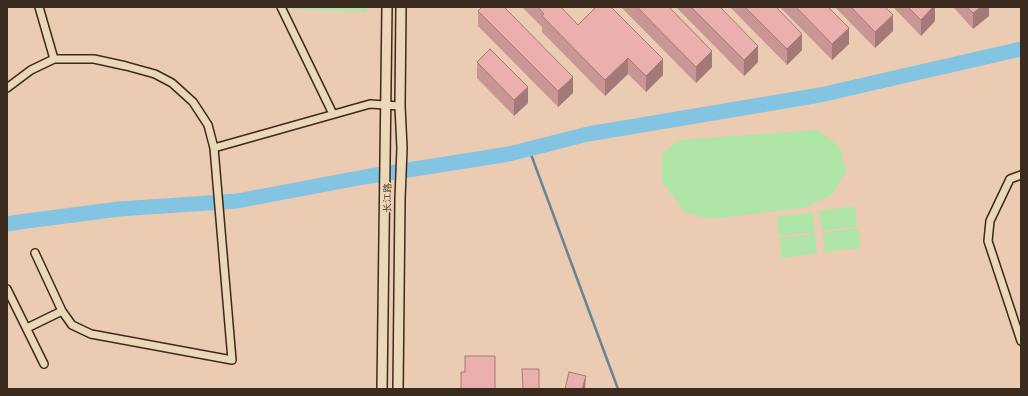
<!DOCTYPE html>
<html>
<head>
<meta charset="utf-8">
<style>
  body { margin:0 }
  #map { position:relative; width:1028px; height:396px; overflow:hidden; background:#eccbb3; font-family:Kalam,sans-serif }
  canvas { display:block }
  .frame { position:absolute; inset:0; border:8px solid #3b2a1e; pointer-events:none }
</style>
</head>
<body>
<div id="map">
<canvas width="1028" height="396"></canvas>
<div class="frame"></div>
</div>
<script>
const c = document.querySelector('canvas').getContext('2d');
c.lineJoin = 'round';
function paint(path, color) {
  c.fillStyle = color;
  c.fill(path, 'evenodd');
}
function poly(rows) {
  const path = new Path2D();
  for (const r of rows) {
    path.moveTo(r[0], r[1]);
    for (let i = 2; i < r.length; i += 2) path.lineTo(r[i], r[i + 1]);
  }
  return path;
}
function strokePath(path, color, width, dash) {
  c.strokeStyle = color;
  c.lineWidth = width;
  c.lineCap = dash ? 'butt' : 'round';
  c.setLineDash(dash || []);
  c.stroke(path);
}
function label(font, color, halo, rows, align = 'center') {
  c.font = font + ' Kalam,"LXGW WenKai TC",sans-serif';
  c.lineWidth = 3;
  c.setLineDash([]);
  c.textBaseline = 'middle';
  c.strokeStyle = halo;
  c.fillStyle = color;
  for (const [text, x, y, turn = 0] of rows) {
    c.save();
    c.translate(x, y);
    c.rotate((+turn || 0) * Math.PI / 180);
    c.textAlign = isNaN(turn) ? turn : align;
    if (halo) c.strokeText(text, 0, 0);
    c.fillText(text, 0, 0);
    c.restore();
  }
}
const green = poly([
  [284,7,367,7,367,12,285,9],
  [817,130,840,147,846,171,832,195,804,208,709,219,684,212,662,181,662,154,679,140],
  [855,206,857,226,822,231,819,211],
  [812,212,815,232,779,236,776,217],
  [858,228,861,248,825,252,823,233],
  [815,234,817,253,782,258,779,238]
]);
const stream = poly([
  [529,149,618,389]
]);
const river = poly([
  [7,224,19,222,119,209,237,201,364,177,509,154,588,134,820,95,1021,49]
]);
const minor = poly([
  [39,7,54,59],
  [281,7,333,114],
  [7,88,31,70,54,59,94,59,126,66,155,74,172,83,193,102,208,125,214,148,232,360,91,334,72,325,62,311,35,253],
  [214,148,370,104,400,106],
  [1021,175,1010,179,990,221,988,241,1021,341],
  [7,289,44,364],
  [27,328,62,311]
]);
const secondary = poly([
  [382,389,387,7],
  [398,389,400,199,402,148,400,106,401,7]
]);
const wall = poly([
  [522,7,562,7,562,8,578,25,663,75,646,92,628,74,605,96,542,32,542,27],
  [621,7,669,7,712,67,696,83],
  [676,7,720,7,758,62,744,76],
  [730,7,776,7,802,50,787,65],
  [780,7,828,7,849,44,832,60],
  [835,7,885,7,893,31,875,48],
  [893,7,935,7,935,21,921,36],
  [953,7,989,7,989,16,973,29],
  [478,11,573,93,558,107,478,26],
  [477,62,528,103,514,116,477,78]
]);
const shadedWall = poly([
  [933,7,935,7,935,21,921,36,921,20],
  [981,7,989,7,989,16,973,29,973,13],
  [893,15,893,31,875,48,875,32],
  [849,28,849,44,832,60,832,44],
  [802,34,802,50,787,65,787,49],
  [758,46,758,62,744,76,744,60],
  [712,51,712,67,696,83,696,67],
  [628,58,628,74,605,96,605,80],
  [663,59,663,75,646,92,646,76],
  [573,77,573,93,558,107,558,91],
  [528,87,528,103,514,116,514,100],
  [586,376,585,389,582,389]
]);
const building = poly([
  [482,7,504,7,573,77,558,91,478,11,482,7],
  [538,7,561,7,578,25,596,7,611,7,663,59,646,76,628,58,605,80,542,16,544,14,538,7],
  [637,7,669,7,712,51,696,67,637,7],
  [691,7,720,7,758,46,744,60,691,7],
  [745,7,776,7,802,34,787,49,745,7],
  [796,7,828,7,849,28,832,44,796,7],
  [851,7,885,7,893,15,875,32,851,7],
  [908,7,933,7,921,20,908,7],
  [967,7,981,7,973,13,967,7],
  [490,49,528,87,514,100,477,62,490,49],
  [465,356,495,356,495,389,461,389,461,372,465,372,465,356],
  [522,369,539,369,539,389,523,389,522,369],
  [569,372,586,376,582,389,565,389,569,372]
]);
const streetNames = [
  ["长江路",389,198,-89]
];
paint(green, '#afe5a8');
strokePath(stream, '#668694', 2.5);
strokePath(river, '#82c4e2', 15);
strokePath(minor, '#3b2a1e', 10);
strokePath(secondary, '#3b2a1e', 12);
strokePath(minor, '#ecd7b6', 7);
strokePath(secondary, '#ecd7b6', 9);
paint(wall, '#ca9695');
paint(shadedWall, '#a47a79');
paint(building, '#ebafad');
strokePath(building, '#a47a79', 1);
label('10px', '#3b2a1e', '#ecd7b6', streetNames);
</script>
</body>
</html>
